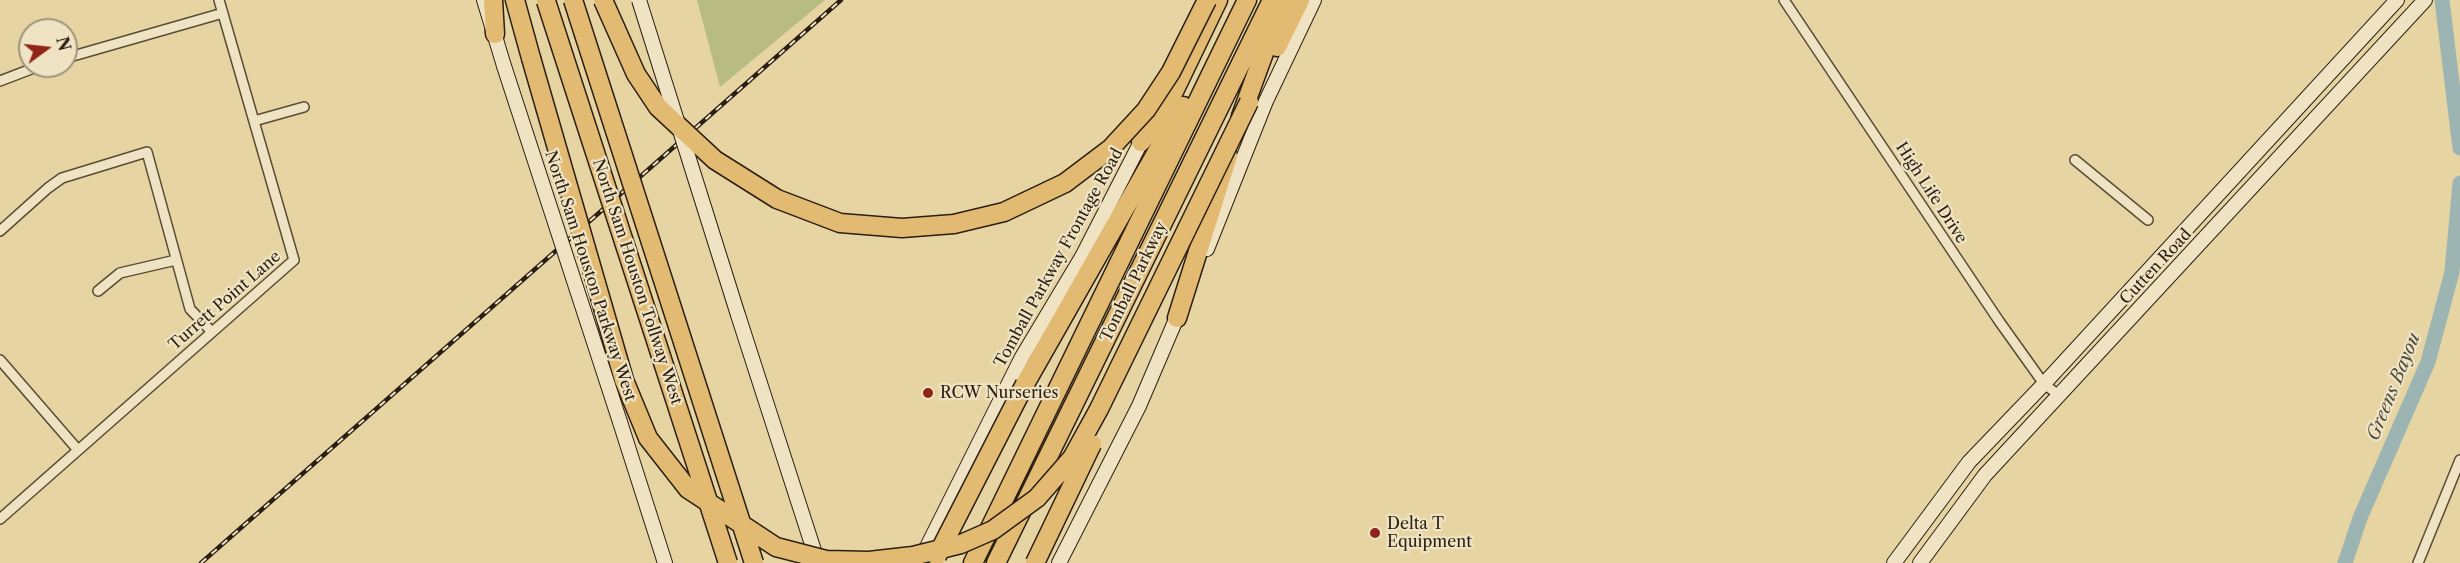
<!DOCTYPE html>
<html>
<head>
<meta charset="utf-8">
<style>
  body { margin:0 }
  #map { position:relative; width:2460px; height:563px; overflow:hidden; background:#e6d4a2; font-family:"Libre Caslon Text",serif }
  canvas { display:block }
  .north { position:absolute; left:18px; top:18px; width:60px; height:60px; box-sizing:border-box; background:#efe3c3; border:2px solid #a0957c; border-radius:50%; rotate:75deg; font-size:16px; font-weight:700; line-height:24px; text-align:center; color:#2a1f12 }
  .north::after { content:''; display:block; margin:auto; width:21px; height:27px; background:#8f2418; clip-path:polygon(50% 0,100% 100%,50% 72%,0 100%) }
</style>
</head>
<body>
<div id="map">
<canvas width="2460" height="563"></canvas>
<div class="north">N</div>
</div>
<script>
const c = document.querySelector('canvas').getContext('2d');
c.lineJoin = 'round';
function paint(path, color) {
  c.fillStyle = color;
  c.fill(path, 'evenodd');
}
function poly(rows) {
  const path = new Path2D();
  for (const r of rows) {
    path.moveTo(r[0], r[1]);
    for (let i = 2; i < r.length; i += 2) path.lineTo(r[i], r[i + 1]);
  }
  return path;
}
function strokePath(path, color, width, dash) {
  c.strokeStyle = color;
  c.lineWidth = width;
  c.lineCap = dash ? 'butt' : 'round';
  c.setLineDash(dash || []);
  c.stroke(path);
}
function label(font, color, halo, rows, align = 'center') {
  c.font = font + ' "Libre Caslon Text",serif';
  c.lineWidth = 4.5;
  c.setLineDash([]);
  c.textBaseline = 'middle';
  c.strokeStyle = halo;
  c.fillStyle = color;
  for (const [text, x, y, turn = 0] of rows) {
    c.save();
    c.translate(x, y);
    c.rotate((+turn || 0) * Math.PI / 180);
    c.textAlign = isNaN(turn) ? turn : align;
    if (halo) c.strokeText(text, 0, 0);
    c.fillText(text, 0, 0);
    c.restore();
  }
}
const green = poly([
  [697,0,825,0,720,87]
]);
const river = poly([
  [2442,0,2460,148],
  [2345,563,2360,518,2428,362,2452,272,2460,183]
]);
const street = poly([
  [1784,0,1999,321,2044,384,2060,396],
  [66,58,223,13],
  [0,81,39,66],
  [254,121,304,107],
  [2075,160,2148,220],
  [0,231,48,188,62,178,147,152,190,309,212,332],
  [98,291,120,273,176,260],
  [0,360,78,450],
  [0,519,294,260,219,0],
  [2418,563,2460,460]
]);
const secondary = poly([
  [484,0,504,66],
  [1207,249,1266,101,1314,0],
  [738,315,818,563],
  [620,422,665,563],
  [922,557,1022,357,1083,255,1145,134],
  [1059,563,1139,406,1180,310],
  [1894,563,1969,462,2041,387,2397,0],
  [1920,563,1985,475,2425,0]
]);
const highway = poly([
  [493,0,495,34],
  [515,0,531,58],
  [1277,47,1300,0],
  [1241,116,1282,4],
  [1141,142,1165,110,1218,0],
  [1177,318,1228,156],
  [1025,384,1183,106],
  [973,563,1247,0],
  [996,563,1272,0]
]);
const rail = poly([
  [201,563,841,0]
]);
const secondaryBridge = poly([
  [639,0,738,315],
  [504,66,620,422]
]);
const highwayBridge = poly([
  [573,0,754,563],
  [603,0,636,74,658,107,715,160,777,199,840,223,902,228,954,224,1004,212,1065,183,1110,149,1146,110,1171,72,1207,0],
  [546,1,728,563],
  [531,58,624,380,648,438,688,489,776,547,826,560,869,561,913,556,961,544,993,530,1037,498,1072,458,1099,409,1249,102],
  [937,556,1025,384],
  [1035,563,1092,444]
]);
const markers = [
  [928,393,6,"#8f2418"],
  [1375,533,6,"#8f2418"]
];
const streetNames = [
  ["High Life Drive",1931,193,57],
  ["Tomball Parkway Frontage Road",1059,258,-61],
  ["Cutten Road",2156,267,-47],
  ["North Sam Houston Parkway West",590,276,72],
  ["North Sam Houston Tollway West",637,282,72],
  ["Tomball Parkway",1134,282,-64],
  ["Turrett Point Lane",225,301,-41]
];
const poiNames = [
  ["RCW Nurseries",940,393],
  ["Delta T",1387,524],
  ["Equipment",1387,542]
];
const waterNames = [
  ["Greens Bayou",2394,387,-68]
];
paint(green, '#b8bc83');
strokePath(river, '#9cb5b2', 15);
strokePath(street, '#594c36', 12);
strokePath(secondary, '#2a1f12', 16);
strokePath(highway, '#2a1f12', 21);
strokePath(street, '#efe3c3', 9);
strokePath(secondary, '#efe3c3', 14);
strokePath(highway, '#e3ba71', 18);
strokePath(rail, '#2a1f12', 4.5);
strokePath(rail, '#efe3c3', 2, [7]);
strokePath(secondaryBridge, '#2a1f12', 16, []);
strokePath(highwayBridge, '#2a1f12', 21, []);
strokePath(secondaryBridge, '#efe3c3', 14);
strokePath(highwayBridge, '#e3ba71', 18);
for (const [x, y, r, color] of markers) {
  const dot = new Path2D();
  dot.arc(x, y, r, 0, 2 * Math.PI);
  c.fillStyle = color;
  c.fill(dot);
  strokePath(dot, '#efe3c3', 2);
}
label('16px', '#2a1f12', '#efe3c3', streetNames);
label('16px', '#2a1f12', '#efe3c3', poiNames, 'left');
label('italic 18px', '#4c4c42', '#efe3c3', waterNames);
</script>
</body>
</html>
